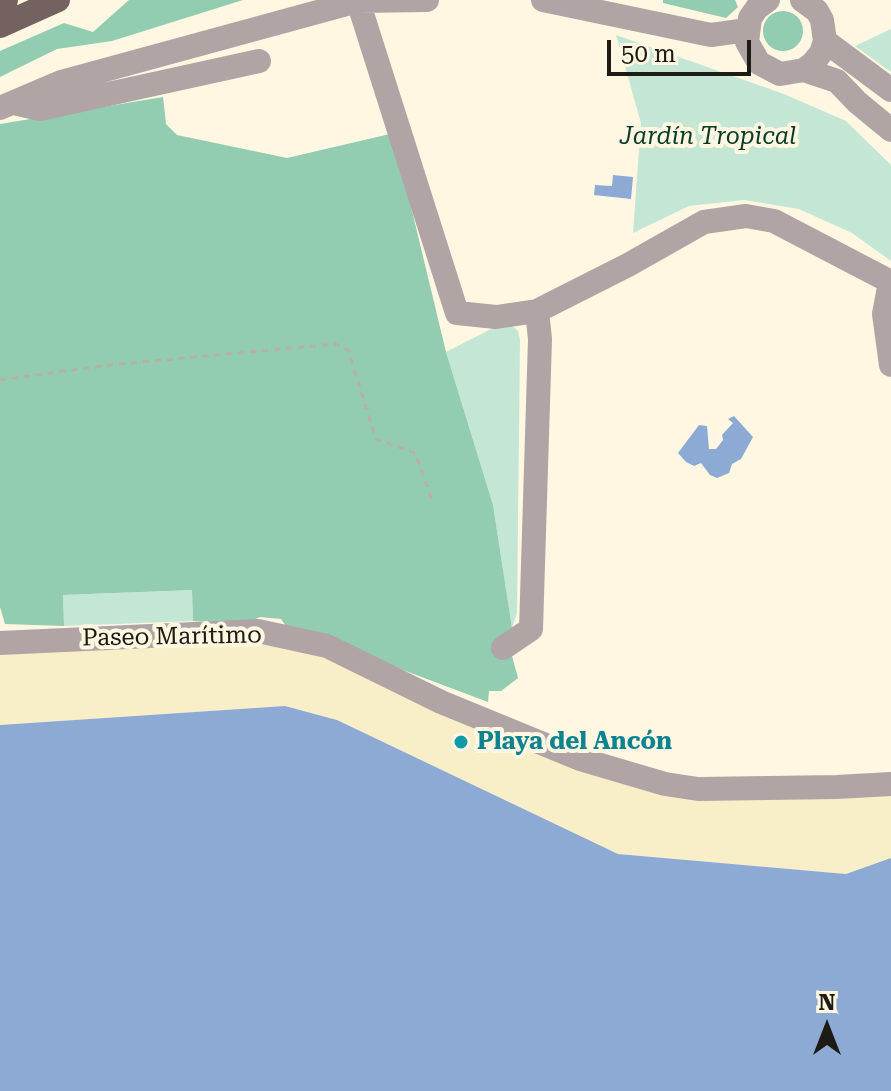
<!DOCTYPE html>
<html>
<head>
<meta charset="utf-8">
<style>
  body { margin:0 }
  #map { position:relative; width:891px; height:1091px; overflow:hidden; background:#fff7e2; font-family:"Roboto Serif",serif }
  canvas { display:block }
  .north { position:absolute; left:787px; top:987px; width:80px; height:80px; -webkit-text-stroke:6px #fff7e2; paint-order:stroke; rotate:0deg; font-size:22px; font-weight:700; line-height:32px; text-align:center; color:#1e1b14 }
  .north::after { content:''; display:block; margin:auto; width:28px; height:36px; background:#1e1b14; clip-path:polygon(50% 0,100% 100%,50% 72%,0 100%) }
  .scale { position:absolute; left:607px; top:40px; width:144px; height:36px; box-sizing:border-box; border:4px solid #1e1b14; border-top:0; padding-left:10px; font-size:24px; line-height:28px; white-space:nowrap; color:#1e1b14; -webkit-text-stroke:6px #fff7e2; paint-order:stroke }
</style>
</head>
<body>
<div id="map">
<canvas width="891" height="1091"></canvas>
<div class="north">N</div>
<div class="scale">50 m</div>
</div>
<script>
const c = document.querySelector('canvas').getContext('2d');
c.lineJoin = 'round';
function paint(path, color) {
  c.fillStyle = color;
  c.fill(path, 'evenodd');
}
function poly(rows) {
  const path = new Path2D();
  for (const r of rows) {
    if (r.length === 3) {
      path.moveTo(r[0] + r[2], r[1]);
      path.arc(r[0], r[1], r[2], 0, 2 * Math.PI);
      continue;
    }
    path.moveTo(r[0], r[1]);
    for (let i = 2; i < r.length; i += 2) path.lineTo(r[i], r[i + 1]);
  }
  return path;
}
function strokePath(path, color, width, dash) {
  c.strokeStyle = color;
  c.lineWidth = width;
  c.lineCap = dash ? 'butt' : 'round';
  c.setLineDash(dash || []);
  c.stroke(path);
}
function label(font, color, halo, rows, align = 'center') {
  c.font = font + ' "Roboto Serif",serif';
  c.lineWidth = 8;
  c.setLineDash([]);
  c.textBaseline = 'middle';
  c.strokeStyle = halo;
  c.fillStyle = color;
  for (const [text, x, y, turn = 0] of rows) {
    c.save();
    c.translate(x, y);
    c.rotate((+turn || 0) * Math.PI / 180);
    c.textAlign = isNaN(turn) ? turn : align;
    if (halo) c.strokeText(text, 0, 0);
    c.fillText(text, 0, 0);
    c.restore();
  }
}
const green = poly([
  [891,29,891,72,855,46],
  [616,35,784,94,846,121,891,165,891,261,852,233,799,209,744,200,689,206,633,233,641,123],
  [499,325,511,325,518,331,520,340,517,613,512,628,493,505,446,352],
  [192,590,193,621,64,626,63,595]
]);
const forest = poly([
  [129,0,243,0,112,41,57,49,0,77,0,51,64,23,93,32],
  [663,0,735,0,738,7,726,18,663,3],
  [783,31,20],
  [163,97,166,124,177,135,287,158,390,134,400,161,446,352,493,505,512,628,512,656,518,678,501,691,489,691,488,702,286,626,281,619,260,617,247,623,193,621,192,590,63,595,64,626,5,624,0,607,0,124]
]);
const sand = poly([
  [258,631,665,784,891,784,891,858,846,874,618,854,337,720,285,706,0,725,0,643]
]);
const water = poly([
  [613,175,633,177,631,199,594,195,595,185,612,186],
  [734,416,753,437,741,459,732,464,729,473,717,478,710,475,701,463,694,466,686,462,678,453,699,425,707,426,709,449,716,449,723,440,722,435,733,423,728,419],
  [285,706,337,720,618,854,846,874,891,858,891,1091,0,1091,0,725]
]);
const path = poly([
  [0,380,109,365,335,344,348,350,376,439,415,453,433,503]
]);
const minor = poly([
  [543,0,711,35,747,30],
  [768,0,757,8,750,18,747,42,759,63,780,74,804,70,813,63,821,53,825,41,822,20,817,11,802,0],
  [358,1,457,313,496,317,537,311,628,265,704,222,746,216,774,221,891,282],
  [825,41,891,90],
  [804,70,837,81,857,102,891,130],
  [18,104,40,109,259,61],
  [0,108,61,82,358,1,427,0],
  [890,282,884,314,891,365],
  [0,643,258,631,327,646,441,702,580,759,665,784,698,789,837,787,891,784],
  [503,648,531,629,540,339,537,311]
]);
const major = poly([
  [0,2,6,0],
  [0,26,58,0]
]);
const markers = [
  [461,742,8,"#0f9aa8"]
];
const parkNames = [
  ["Jardín Tropical",708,137]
];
const streetNames = [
  ["Paseo Marítimo",172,637,-1]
];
const cultureNames = [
  ["Playa del Ancón",477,742]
];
paint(green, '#c3e6d5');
paint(forest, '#92ccb1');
paint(sand, '#f8eec8');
paint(water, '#8daad5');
strokePath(path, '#b7b1a0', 3, [6, 6]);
strokePath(minor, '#b0a5a4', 24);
strokePath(major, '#746260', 24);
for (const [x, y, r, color] of markers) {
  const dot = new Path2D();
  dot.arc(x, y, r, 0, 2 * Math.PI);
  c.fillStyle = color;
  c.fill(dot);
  strokePath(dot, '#fff7e2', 3);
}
label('italic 24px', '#093b29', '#fff7e2', parkNames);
label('24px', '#1e1b14', '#fff7e2', streetNames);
label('bold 24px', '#0d838f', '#fff7e2', cultureNames, 'left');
</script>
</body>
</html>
